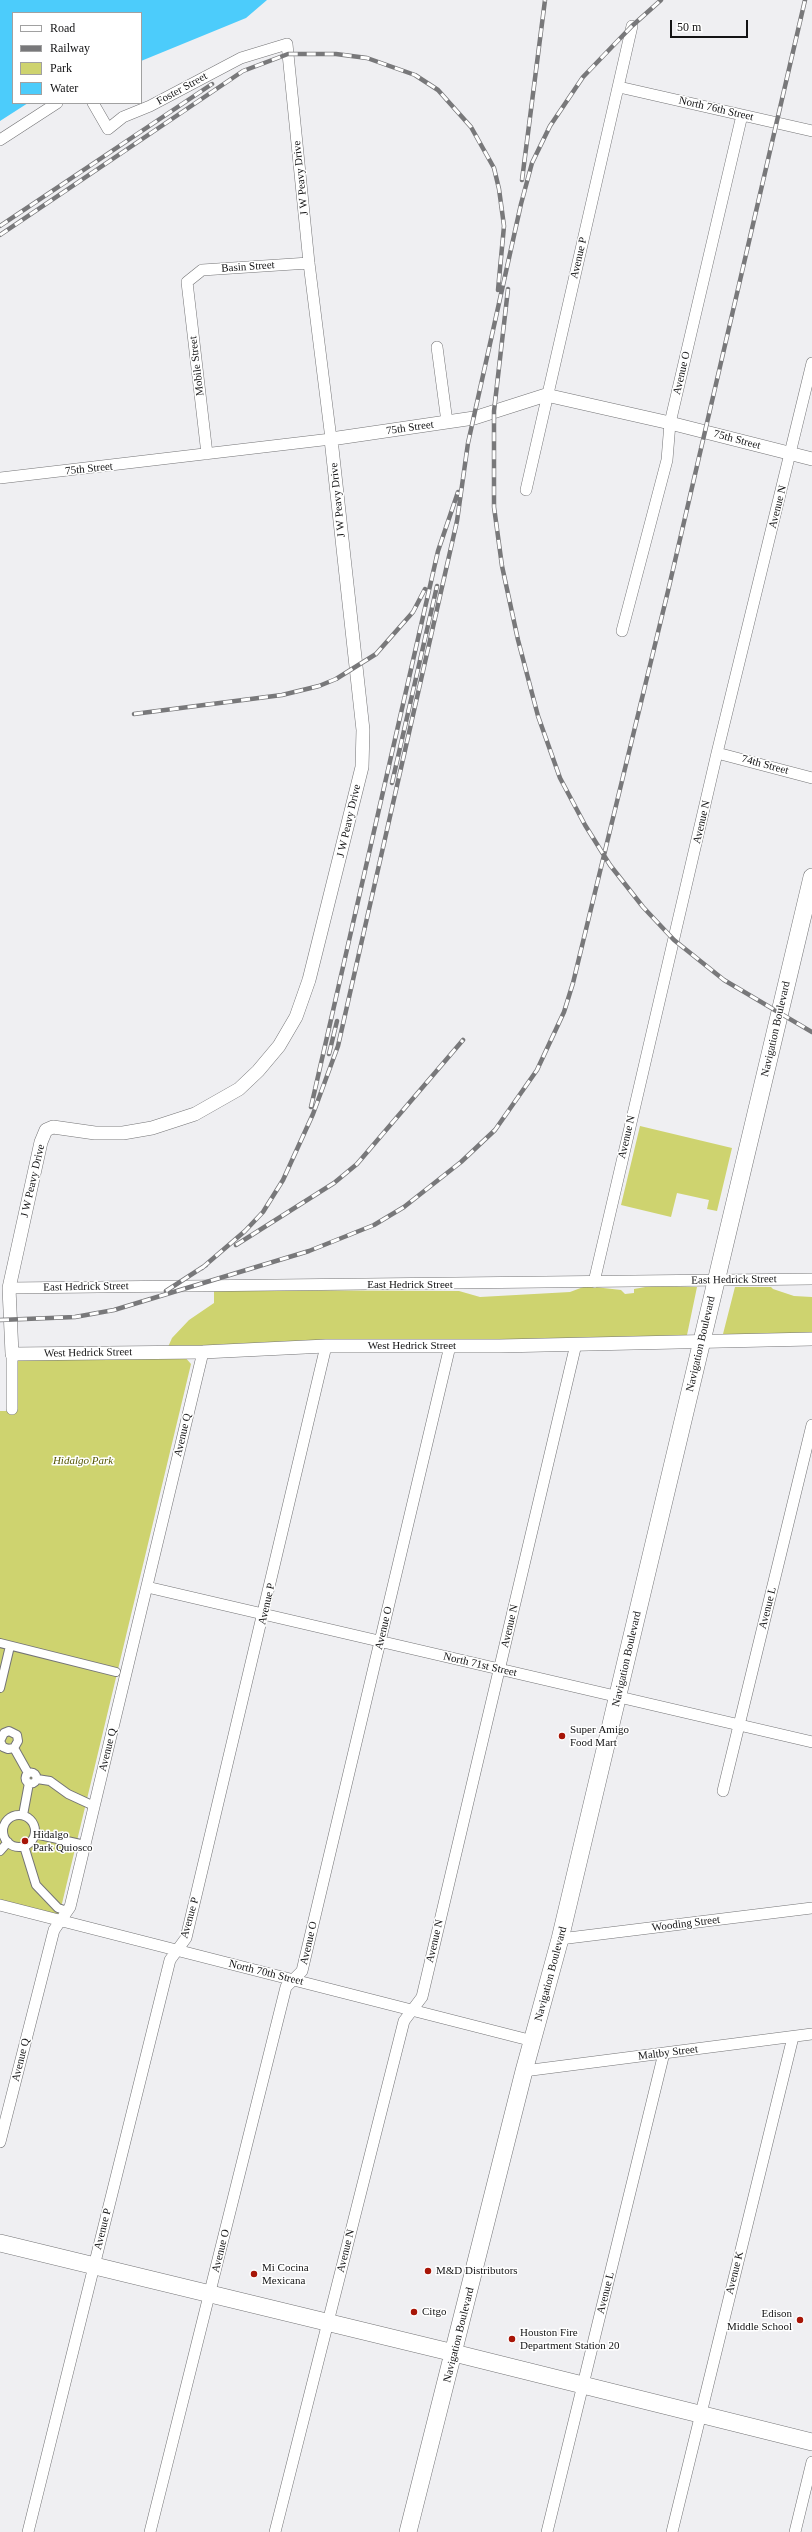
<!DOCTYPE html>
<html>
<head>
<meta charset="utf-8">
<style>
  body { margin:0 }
  #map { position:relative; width:812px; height:2532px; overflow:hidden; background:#efeff2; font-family:Georgia,serif }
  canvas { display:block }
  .legend { position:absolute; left:12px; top:12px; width:130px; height:92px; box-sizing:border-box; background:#fff; border:1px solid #a1a1a1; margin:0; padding:5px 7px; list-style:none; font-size:12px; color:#131314 }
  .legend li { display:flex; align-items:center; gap:8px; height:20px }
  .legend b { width:20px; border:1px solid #a1a1a1 }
  .scale { position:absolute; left:670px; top:20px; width:78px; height:18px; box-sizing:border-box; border:2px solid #131314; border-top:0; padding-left:5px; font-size:12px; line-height:14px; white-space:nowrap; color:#131314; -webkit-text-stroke:3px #fff; paint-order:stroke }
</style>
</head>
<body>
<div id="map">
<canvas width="812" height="2532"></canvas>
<ul class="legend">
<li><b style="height:5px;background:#fff"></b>Road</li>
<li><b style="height:5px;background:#78787a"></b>Railway</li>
<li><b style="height:11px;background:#ced36f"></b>Park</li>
<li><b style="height:11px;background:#4cccfb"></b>Water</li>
</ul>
<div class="scale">50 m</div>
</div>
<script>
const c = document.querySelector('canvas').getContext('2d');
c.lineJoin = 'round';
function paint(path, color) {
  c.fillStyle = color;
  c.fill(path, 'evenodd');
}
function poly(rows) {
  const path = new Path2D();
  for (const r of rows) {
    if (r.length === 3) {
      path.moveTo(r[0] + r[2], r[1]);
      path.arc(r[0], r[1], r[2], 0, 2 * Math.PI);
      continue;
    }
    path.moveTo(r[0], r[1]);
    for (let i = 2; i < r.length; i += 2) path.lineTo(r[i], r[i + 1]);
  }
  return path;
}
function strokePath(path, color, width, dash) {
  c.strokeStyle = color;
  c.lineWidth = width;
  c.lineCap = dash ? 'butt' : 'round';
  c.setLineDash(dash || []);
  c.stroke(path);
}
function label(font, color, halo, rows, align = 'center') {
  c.font = font + ' Georgia,serif';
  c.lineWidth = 3;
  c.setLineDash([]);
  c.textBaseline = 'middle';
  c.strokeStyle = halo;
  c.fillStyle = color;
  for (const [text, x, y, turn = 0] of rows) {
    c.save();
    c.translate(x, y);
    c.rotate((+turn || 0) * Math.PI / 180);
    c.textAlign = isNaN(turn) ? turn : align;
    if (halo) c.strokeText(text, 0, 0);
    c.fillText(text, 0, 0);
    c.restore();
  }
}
const green = poly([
  [640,1126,732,1148,717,1211,707,1209,709,1200,677,1193,671,1217,621,1205],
  [586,1286,621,1290,625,1294,634,1293,634,1289,651,1286,697,1287,687,1335,682,1338,168,1347,172,1338,189,1320,214,1303,214,1290,459,1291,480,1297,570,1292],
  [735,1287,771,1287,773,1289,794,1296,812,1297,812,1336,727,1337,723,1334],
  [184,1356,191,1364,59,1916,0,1900,0,1411,16,1411,17,1359]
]);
const water = poly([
  [0,0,267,0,246,18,141,61,141,13,13,13,13,103,28,103,0,121]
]);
const pedestrian = poly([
  [0,1643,116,1672],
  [0,1688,10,1646],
  [0,1741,4,1733,9,1731,17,1735,18,1741,14,1748,8,1749,3,1747,0,1741],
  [14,1748,28,1773],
  [31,1778,5.5],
  [37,1779,50,1781,68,1794,94,1806],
  [19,1831,16],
  [23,1815,29,1783],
  [35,1834,85,1845],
  [24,1846,36,1885,58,1908,67,1911],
  [0,1851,8,1842]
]);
const minor = poly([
  [619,87,812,131],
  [0,140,57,103],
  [437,347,447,422],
  [207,454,187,282,202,270,309,263],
  [0,478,331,439,309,263,287,44,241,58,150,106,123,117,108,129,93,103],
  [526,490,632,26],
  [622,631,667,460,670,423,742,115],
  [717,753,812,778],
  [594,1282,717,753,812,363],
  [9,1288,812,1279],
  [12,1354,12,1409],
  [147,1587,812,1742],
  [723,1791,812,1425],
  [0,1905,533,2041],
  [560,1939,812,1908],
  [524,2071,812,2034],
  [0,2142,54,1930,70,1907,203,1352],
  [28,2532,170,1960,186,1938,326,1346],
  [150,2532,286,1987,302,1971,450,1346],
  [275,2532,404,2021,422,1997,576,1344],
  [547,2532,664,2053],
  [672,2532,793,2037],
  [795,2532,812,2462]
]);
const tertiary = poly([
  [812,459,670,423,546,395,474,418,331,439,363,730,362,767,309,980,296,1017,279,1046,258,1071,239,1089,195,1114,152,1128,123,1133,95,1133,53,1127,46,1130,41,1142,9,1288,12,1354,203,1352,326,1346,500,1346,812,1339]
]);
const primary = poly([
  [0,2243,454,2353,812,2442],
  [408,2532,524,2071,560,1939,812,877]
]);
const rail = poly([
  [522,180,545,0],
  [0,226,212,84],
  [0,235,243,71,288,54,336,54,367,58,415,75,438,90,471,127,494,168,499,189,504,226,498,290],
  [508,289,494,411,494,507,502,566,518,640,538,716,560,778,585,825,610,865,643,907,674,940,724,980,812,1032],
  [134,714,282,695,319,686,336,679,376,654,413,612,425,589],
  [392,783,437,586],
  [329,1054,337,1021],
  [311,1107,438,551,458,492],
  [236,1245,334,1183,357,1164,463,1040],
  [202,1268,245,1231,263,1212,283,1180,313,1114,338,1046,457,521,468,443,521,204,532,163,550,126,583,77,632,26,661,0],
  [166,1291,206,1265],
  [0,1320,75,1317,114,1310,309,1251,374,1225,404,1207,461,1162,495,1130,537,1070,564,1012,573,983,668,591,805,0]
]);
const markers = [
  [562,1736,4,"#a71507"],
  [25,1841,4,"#a71507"],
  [428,2271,4,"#a71507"],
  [254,2274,4,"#a71507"],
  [414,2312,4,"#a71507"],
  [800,2320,4,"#a71507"],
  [512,2339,4,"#a71507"]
];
const streetNames = [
  ["Foster Street",182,89,-29],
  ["North 76th Street",716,109,13],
  ["J W Peavy Drive",301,178,-96],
  ["Avenue P",579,258,-77],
  ["Basin Street",248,267,-4],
  ["Mobile Street",197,366,-97],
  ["Avenue O",682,373,-77],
  ["75th Street",410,428,-8],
  ["75th Street",737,440,15],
  ["75th Street",89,469,-6],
  ["J W Peavy Drive",338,500,-96],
  ["Avenue N",778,507,-76],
  ["74th Street",765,765,15],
  ["J W Peavy Drive",349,821,-77],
  ["Avenue N",702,822,-77],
  ["Navigation Boulevard",776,1029,-77],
  ["Avenue N",627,1137,-77],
  ["J W Peavy Drive",33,1181,-77],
  ["East Hedrick Street",734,1280,-1],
  ["East Hedrick Street",410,1285],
  ["East Hedrick Street",86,1287,-1],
  ["Navigation Boulevard",701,1344,-77],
  ["West Hedrick Street",412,1346],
  ["West Hedrick Street",88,1353,-1],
  ["Avenue Q",183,1435,-77],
  ["Avenue P",267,1604,-77],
  ["Avenue L",768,1608,-76],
  ["Avenue N",510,1626,-77],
  ["Avenue O",384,1628,-77],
  ["Navigation Boulevard",627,1659,-77],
  ["North 71st Street",480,1665,13],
  ["Avenue Q",108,1750,-76],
  ["Avenue P",190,1918,-74],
  ["Wooding Street",686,1924,-7],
  ["Avenue N",435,1941,-77],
  ["Avenue O",309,1943,-77],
  ["North 70th Street",266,1973,14],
  ["Navigation Boulevard",551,1974,-75],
  ["Maltby Street",668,2053,-7],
  ["Avenue Q",21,2060,-76],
  ["Avenue P",103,2229,-76],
  ["Avenue O",221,2251,-76],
  ["Avenue N",346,2251,-76],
  ["Avenue K",735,2273,-76],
  ["Avenue L",606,2293,-76],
  ["Navigation Boulevard",459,2335,-76]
];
const parkNames = [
  ["Hidalgo Park",83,1461]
];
const poiNames = [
  ["Super Amigo",570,1730],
  ["Food Mart",570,1743],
  ["Hidalgo",33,1835],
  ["Park Quiosco",33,1848],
  ["Mi Cocina",262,2268],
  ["Mexicana",262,2281],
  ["M&D Distributors",436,2271],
  ["Citgo",422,2312],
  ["Edison",792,2314,"right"],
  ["Middle School",792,2327,"right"],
  ["Houston Fire",520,2333],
  ["Department Station 20",520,2346]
];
paint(green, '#ced36f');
paint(water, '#4cccfb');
strokePath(pedestrian, '#747476', 10);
strokePath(minor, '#747476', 12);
strokePath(tertiary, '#747476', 14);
strokePath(primary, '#747476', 18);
strokePath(pedestrian, '#fff', 8);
strokePath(minor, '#fff', 11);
strokePath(tertiary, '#fff', 13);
strokePath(primary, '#fff', 17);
strokePath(rail, '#78787a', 4.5);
strokePath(rail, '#fff', 3, [9]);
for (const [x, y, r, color] of markers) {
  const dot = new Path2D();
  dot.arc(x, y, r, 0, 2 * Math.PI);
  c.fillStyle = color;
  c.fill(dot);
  strokePath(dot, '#fff', 1.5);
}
label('11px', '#131314', '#fff', streetNames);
label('italic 11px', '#555704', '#fff', parkNames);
label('11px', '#131314', '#fff', poiNames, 'left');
</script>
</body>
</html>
